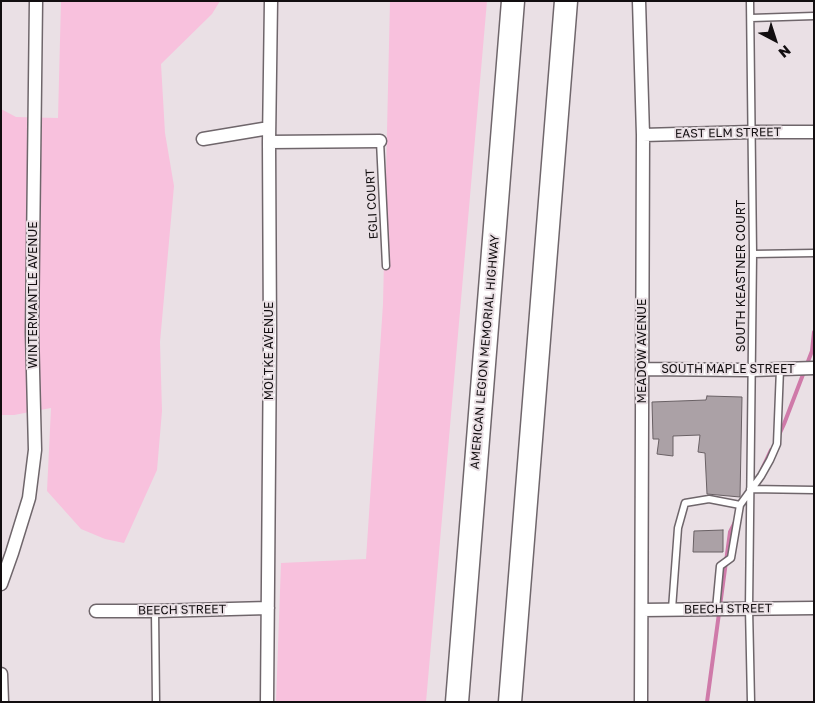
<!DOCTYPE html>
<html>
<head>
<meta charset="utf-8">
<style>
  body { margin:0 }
  #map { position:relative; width:815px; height:703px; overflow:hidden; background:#eae0e5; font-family:"Golos Text",sans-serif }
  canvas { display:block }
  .frame { position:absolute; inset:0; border:2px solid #120e10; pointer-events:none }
  .north { position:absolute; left:750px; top:15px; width:50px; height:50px; -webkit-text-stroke:4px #eae0e5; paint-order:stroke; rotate:140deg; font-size:14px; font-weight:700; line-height:20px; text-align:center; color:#120e10 }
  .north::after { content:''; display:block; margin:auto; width:18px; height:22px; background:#120e10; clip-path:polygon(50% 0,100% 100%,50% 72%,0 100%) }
</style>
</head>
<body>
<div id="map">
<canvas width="815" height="703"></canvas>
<div class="frame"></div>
<div class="north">N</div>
</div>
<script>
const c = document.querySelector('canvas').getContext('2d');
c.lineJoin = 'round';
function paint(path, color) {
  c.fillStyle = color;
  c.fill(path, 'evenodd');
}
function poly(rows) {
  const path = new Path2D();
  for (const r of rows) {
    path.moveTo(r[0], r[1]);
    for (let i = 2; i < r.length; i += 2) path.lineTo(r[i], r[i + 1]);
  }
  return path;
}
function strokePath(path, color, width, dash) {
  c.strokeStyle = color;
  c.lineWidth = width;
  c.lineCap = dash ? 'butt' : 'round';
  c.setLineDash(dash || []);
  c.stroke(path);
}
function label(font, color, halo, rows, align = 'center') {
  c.font = font + ' "Golos Text",sans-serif';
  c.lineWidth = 4;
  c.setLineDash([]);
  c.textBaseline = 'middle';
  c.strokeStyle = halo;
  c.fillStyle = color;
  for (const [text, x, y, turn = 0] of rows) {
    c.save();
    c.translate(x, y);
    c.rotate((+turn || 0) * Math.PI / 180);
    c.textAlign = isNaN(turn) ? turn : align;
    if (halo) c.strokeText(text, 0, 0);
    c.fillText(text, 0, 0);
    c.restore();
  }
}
const green = poly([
  [61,1,220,1,212,14,161,64,165,133,174,186,160,342,162,411,157,470,124,543,105,539,81,529,47,491,51,408,14,415,1,415,1,109,16,117,58,118],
  [390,1,487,1,426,702,276,702,281,563,366,559,383,304]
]);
const stream = poly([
  [779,435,784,424,812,351,814,332],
  [762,469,771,450],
  [707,702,730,532,735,522]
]);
const building = poly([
  [707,396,742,397,740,497,707,494,705,453,698,452,700,435,673,436,673,456,657,454,659,439,653,439,652,402,706,400,707,396],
  [723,530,723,552,693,552,694,531,723,530]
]);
const service = poly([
  [750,1,753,254,749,608,751,702],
  [751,18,814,16],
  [380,141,386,266],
  [753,254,814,253],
  [750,489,814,490],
  [740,505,761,476,770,460,777,444,780,369],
  [672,609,678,528,685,503,709,499,740,505,731,558,720,566,716,609],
  [155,611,156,702]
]);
const minor = poly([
  [639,1,643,135,641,702],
  [643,135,752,132,814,132],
  [203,139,269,128],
  [269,142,380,141],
  [642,369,751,370,814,368],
  [1,584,12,553,29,498,35,450,32,332,36,1],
  [642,610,814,608],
  [96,611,155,611,268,608],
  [1,674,2,702],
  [267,702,270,338,269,142,271,1]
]);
const motorway = poly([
  [457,702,513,1],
  [510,702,566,1]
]);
const streetNames = [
  ["EAST ELM STREET",728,133,-1],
  ["EGLI COURT",372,204,-93],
  ["SOUTH KEASTNER COURT",741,276,-90],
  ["WINTERMANTLE AVENUE",33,295,-90],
  ["MOLTKE AVENUE",269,351,-90],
  ["MEADOW AVENUE",642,351,-90],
  ["AMERICAN LEGION MEMORIAL HIGHWAY",485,352,-85],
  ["SOUTH MAPLE STREET",728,369],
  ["BEECH STREET",728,609,-1],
  ["BEECH STREET",182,610,-1]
];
paint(green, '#f8c1dd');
strokePath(stream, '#cf7aa9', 4);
paint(building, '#aba1a6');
strokePath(building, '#696064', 1);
strokePath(service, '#6f666b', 9);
strokePath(minor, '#6f666b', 15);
strokePath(motorway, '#6f666b', 25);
strokePath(service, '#fff', 6);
strokePath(minor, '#fff', 12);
strokePath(motorway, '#fff', 22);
label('12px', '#120e10', '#eae0e5', streetNames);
</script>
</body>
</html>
